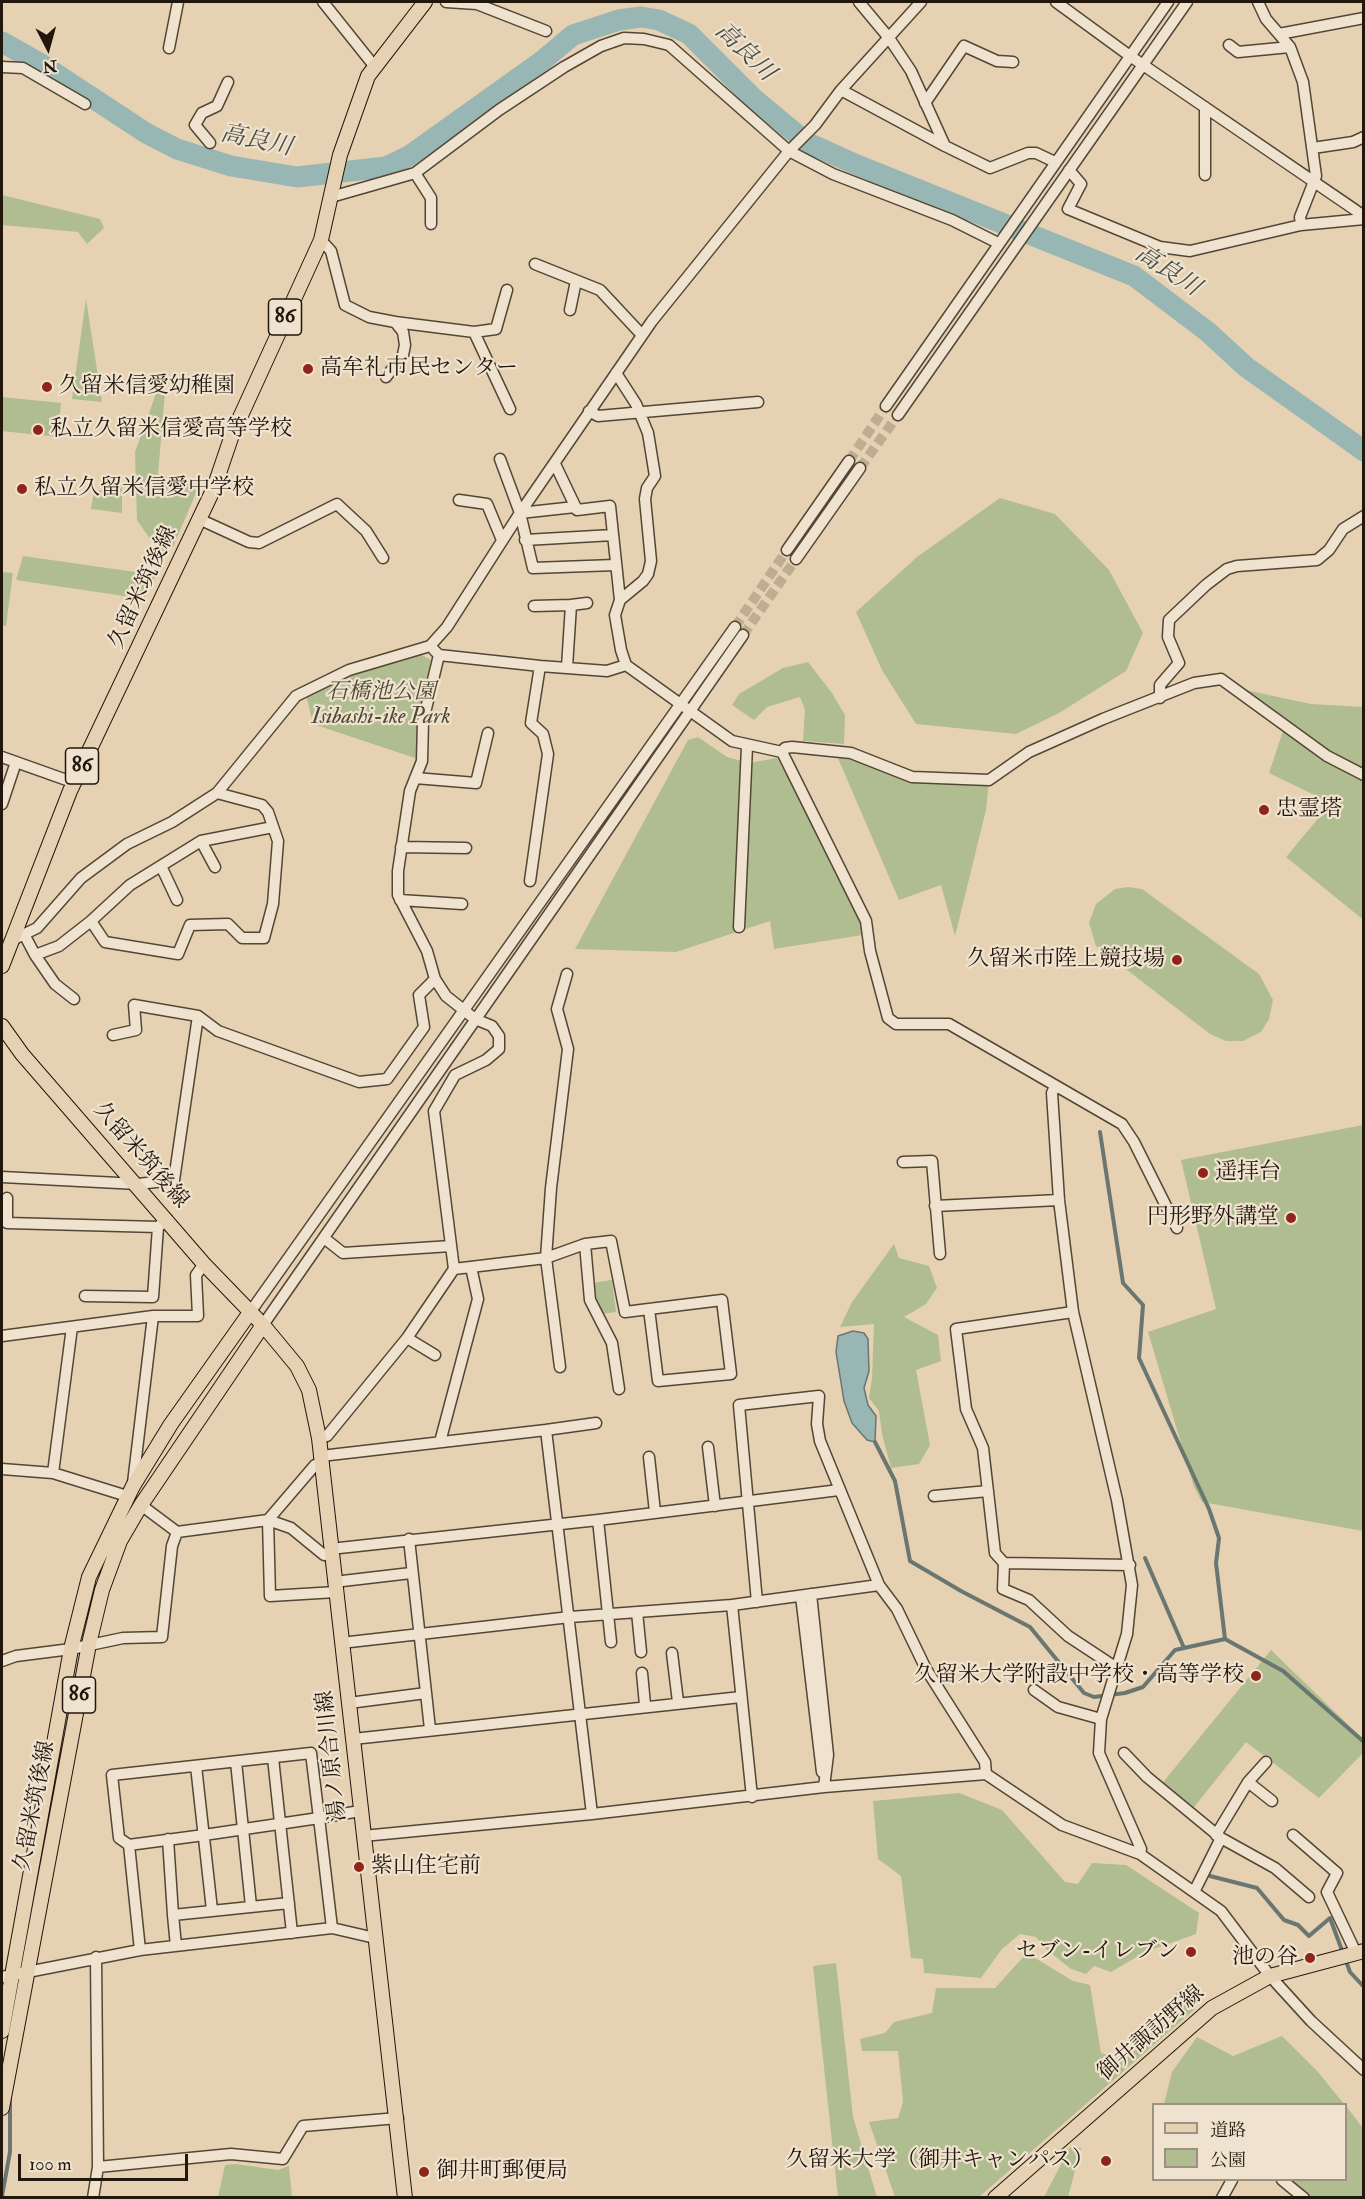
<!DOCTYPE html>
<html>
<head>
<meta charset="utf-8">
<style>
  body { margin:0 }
  #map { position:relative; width:1365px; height:2199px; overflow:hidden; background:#e6d2b3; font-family:"IM FELL Double Pica","Noto Serif JP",serif }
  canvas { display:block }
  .frame { position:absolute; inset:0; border:3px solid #22170d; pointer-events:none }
  .legend { position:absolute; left:1152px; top:2103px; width:195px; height:78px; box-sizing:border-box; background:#efe2ce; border:2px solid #9d9181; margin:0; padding:8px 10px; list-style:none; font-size:18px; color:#22170d }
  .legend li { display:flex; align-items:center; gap:12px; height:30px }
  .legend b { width:30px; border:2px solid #9d9181 }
  .north { position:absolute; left:18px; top:18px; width:60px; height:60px; -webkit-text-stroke:4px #efe2ce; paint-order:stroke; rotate:174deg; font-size:16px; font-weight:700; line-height:24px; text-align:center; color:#22170d }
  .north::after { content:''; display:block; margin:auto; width:21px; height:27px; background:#22170d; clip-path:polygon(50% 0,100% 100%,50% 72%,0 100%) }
  .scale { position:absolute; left:18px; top:2154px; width:170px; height:27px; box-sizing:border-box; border:3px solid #22170d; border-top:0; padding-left:8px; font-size:18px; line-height:21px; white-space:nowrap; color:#22170d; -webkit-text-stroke:4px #efe2ce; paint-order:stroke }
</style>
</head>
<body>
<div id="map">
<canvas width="1365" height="2199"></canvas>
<div class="frame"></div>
<ul class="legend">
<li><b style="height:8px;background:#e6d2b3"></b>道路</li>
<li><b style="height:16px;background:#b0bd90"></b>公園</li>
</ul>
<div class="north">N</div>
<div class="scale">100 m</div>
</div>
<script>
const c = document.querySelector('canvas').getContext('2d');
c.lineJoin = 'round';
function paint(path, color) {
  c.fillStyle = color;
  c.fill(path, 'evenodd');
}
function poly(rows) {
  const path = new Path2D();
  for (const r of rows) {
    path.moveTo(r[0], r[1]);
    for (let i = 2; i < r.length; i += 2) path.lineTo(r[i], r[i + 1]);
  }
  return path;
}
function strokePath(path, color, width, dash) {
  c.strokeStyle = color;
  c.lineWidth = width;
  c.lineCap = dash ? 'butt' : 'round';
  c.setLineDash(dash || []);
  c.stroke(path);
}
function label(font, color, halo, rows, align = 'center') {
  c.font = font + ' "IM FELL Double Pica","Noto Serif JP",serif';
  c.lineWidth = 4.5;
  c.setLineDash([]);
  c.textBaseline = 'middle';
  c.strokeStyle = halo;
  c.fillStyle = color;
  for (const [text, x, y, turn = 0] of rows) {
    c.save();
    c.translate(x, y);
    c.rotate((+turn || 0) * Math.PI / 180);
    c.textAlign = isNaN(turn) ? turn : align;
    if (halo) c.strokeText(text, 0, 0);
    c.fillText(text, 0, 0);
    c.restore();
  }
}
const green = poly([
  [2,195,100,219,104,228,87,244,78,232,2,225],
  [86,299,102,402,72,399],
  [166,381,158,474,199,486,173,547,166,546,165,553,150,539,137,520,135,452,159,385],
  [2,397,61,403,58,437,2,431],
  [113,477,122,479,122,513,91,509,94,491,105,490],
  [1000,498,1055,514,1109,570,1143,633,1126,671,1059,713,1016,734,916,724,882,670,856,612,917,557],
  [23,556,156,575,144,599,16,580],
  [2,572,13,573,6,626,2,625],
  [420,654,431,660,418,718,418,759,313,724,306,694,350,674],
  [808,662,832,693,845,715,844,744,803,741,805,710,800,697,767,707,754,720,732,705,739,694,783,668],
  [1236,688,1311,704,1363,707,1364,915,1361,918,1286,857,1331,803,1269,773,1285,725],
  [698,737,727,757,749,763,777,758,864,916,863,935,774,949,770,921,676,952,575,949,688,740],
  [837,756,912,777,989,780,986,810,955,936,941,885,899,900],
  [1128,887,1142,889,1259,974,1273,1000,1269,1019,1261,1032,1243,1041,1226,1041,1210,1034,1096,946,1089,923,1096,904,1115,889],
  [1363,1125,1363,1531,1202,1502,1194,1487,1148,1332,1216,1309,1181,1160],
  [894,1244,899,1258,929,1266,937,1288,926,1304,904,1317,938,1335,941,1361,916,1370,930,1445,919,1464,891,1468,882,1434,879,1411,869,1398,872,1379,874,1324,840,1327,852,1302],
  [612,1280,616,1312,601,1314,594,1301,592,1283],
  [1271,1650,1363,1739,1363,1753,1319,1798,1246,1742,1191,1811,1160,1786],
  [959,1793,1002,1810,1065,1882,1078,1884,1092,1863,1126,1865,1199,1913,1196,1934,1145,1952,1111,1972,1094,1966,1086,1974,1071,1969,1046,1949,1036,1937,1020,1934,1002,1949,981,1978,924,1973,923,1959,911,1958,901,1876,878,1859,873,1801],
  [1027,1953,1073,1981,1090,1985,1101,2053,1125,2060,1162,2023,1179,1988,1195,2009,979,2197,895,2197,869,2122,898,2118,903,2102,898,2051,862,2051,860,2039,885,2033,894,2022,932,2013,936,1988,995,1988],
  [836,1963,853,2117,877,2197,838,2197,813,1966],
  [1282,2036,1318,2072,1344,2104,1164,2104,1172,2072,1197,2037,1233,2056],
  [1346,2106,1363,2128,1363,2197,1304,2197,1282,2180,1346,2180],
  [1070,2147,1081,2148,1068,2197,1044,2197],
  [236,2164,278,2170,289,2166,292,2197,218,2197,225,2165]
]);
const water = poly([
  [853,1331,864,1333,868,1339,869,1371,864,1388,868,1405,876,1416,875,1442,867,1440,852,1423,844,1401,836,1352,838,1336,853,1331]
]);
const stream = poly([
  [1100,1132,1123,1283,1143,1305,1139,1358,1209,1509,1219,1538,1216,1563,1225,1639,1283,1671,1364,1742],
  [875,1442,895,1481,910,1561,961,1591,1030,1627,1084,1693,1094,1697,1125,1693,1143,1687,1175,1650,1225,1639],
  [1145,1558,1184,1648],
  [1210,1876,1257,1888,1284,1920,1298,1925,1309,1936,1330,1918,1350,1972,1364,1987],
  [2,2196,10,2152,10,2096]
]);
const river = poly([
  [2,42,41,64,146,133,177,149,231,166,297,177,386,167,409,156,542,61,573,35,619,20,641,17,659,20,689,34,753,98,806,142,857,165,1134,276,1208,332,1246,367,1364,451]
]);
const minorTunnel = poly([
  [849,461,886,406],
  [860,468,898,415],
  [735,627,787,550],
  [743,635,796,559]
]);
const minor = poly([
  [323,2,375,67],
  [446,2,477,4,546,31],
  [859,2,889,38,911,71,945,146,990,168,1028,153,1036,153,1055,162],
  [1056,2,1130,56,1364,216],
  [1279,34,1364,18],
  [1229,45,1238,52,1290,47],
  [169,48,178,2],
  [2,67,23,68,85,104],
  [841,90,945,146],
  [925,103,964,46,997,61,1013,62],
  [1205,107,1205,175],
  [210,143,195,125,202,113,217,106,228,82],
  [1313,148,1353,142,1364,137],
  [1069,170,1081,184,1068,209,1160,247,1190,251,1301,225,1300,217,1316,176,1303,82,1290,47,1266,19,1258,2],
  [415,173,431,198,431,224],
  [331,197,415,173,499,110,564,67,601,46,624,38,644,39,669,45,789,151,833,174,952,220,998,243],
  [1301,225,1364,219],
  [321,240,331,251,345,305,369,317,395,322,403,332,405,345,403,355,386,377],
  [535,264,600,290,642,335],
  [570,310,576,281],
  [395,322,474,332,510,409],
  [474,332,496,329,507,290],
  [616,373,636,404,648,433,655,476,647,488,645,499,651,561,648,574,643,581,620,600,615,615,621,650,626,665,732,741,782,752,785,748,792,747,851,753,912,777,989,780,1029,752,1103,719,1194,683,1221,679,1327,756,1364,775],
  [886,406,1168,2],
  [589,411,598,416,758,402],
  [898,415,1187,2],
  [500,459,520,513,533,568,615,565],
  [555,464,577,510,610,506,620,600],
  [459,500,487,504,502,540],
  [520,513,575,507],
  [199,519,249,542,259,543,337,504,366,531,383,558],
  [525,540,613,535],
  [787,550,849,461],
  [796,559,860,468],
  [571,605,587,603],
  [534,606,571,605,567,667],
  [434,650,439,655,540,666,607,671,626,665],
  [1160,698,1160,685,1179,663,1168,637,1169,620,1206,585,1227,569,1237,566,1317,560,1329,550,1343,529,1364,516],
  [782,752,866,921,870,951,888,1018,896,1024,949,1024,1122,1124,1134,1142,1177,1228],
  [2,757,75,783],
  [415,778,476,783,488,733],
  [2,804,16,762],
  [201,841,215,867],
  [401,847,466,848],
  [161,866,177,900],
  [530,881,548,754,543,734,531,723,540,666],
  [400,900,462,904],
  [91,921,130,885,201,841,273,827],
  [739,927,747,746],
  [24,934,35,955,59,946,91,921,105,942,178,954,190,925,228,924,242,938,264,938,273,904,278,841,268,812,262,805,217,793],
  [10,941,37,928,81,878,127,844,172,822,217,793,296,696,349,670,430,646,447,627,520,513,652,321,789,151,815,125,841,90,921,2],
  [35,955,55,984,74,999],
  [198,1016,218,1031,359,1082,387,1079,424,1027,419,995,435,979],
  [1055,1086,1052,1093,1059,1200,1073,1312,1117,1500,1132,1585,1127,1634,1101,1719,1099,1753,1141,1849,1140,1854],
  [903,1162,932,1161,940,1254],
  [2,1177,138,1184,174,1180,198,1016,134,1005,136,1030,113,1035],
  [7,1198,7,1223,158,1227,167,1219],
  [935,1206,1059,1200],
  [324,1238,343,1253,451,1246],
  [585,1244,611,1241,625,1312,649,1309,722,1300,731,1374,658,1381,649,1309],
  [454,1269,546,1258,551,1188,568,1049,557,1009,567,974],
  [85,1296,153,1297,158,1227],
  [251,1311,735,627],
  [1073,1312,956,1329,966,1409,983,1448,995,1553,1004,1563,1003,1589,1029,1600,1068,1636,1115,1667],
  [263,1325,743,635],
  [2,1336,153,1316,198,1316,196,1275,204,1264],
  [407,1338,435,1355],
  [560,1367,546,1258,585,1244,590,1300,612,1343,619,1389],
  [546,1430,596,1423],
  [319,1438,327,1436,407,1338,454,1269,434,1111,455,1075,486,1060,499,1049,499,1036,492,1026,475,1019,446,996,435,979,427,951,398,895,398,871,410,791,422,761,423,721,439,655],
  [440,1442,478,1299,471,1267],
  [708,1447,715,1506],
  [321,1456,546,1430,592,1814],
  [649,1457,655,1512],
  [322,1465,315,1465,268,1520,291,1528,324,1555,331,1554],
  [2,1469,53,1473,127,1496],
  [53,1473,72,1327],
  [133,1483,153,1316],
  [934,1496,988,1491],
  [141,1505,177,1532,268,1520,270,1596,336,1592],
  [598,1520,611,1642],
  [409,1539,430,1729],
  [330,1549,598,1520,839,1490],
  [1004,1563,1130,1565],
  [334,1582,411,1573],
  [811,1594,828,1755,824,1787],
  [801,1596,822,1772],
  [757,1602,739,1405,819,1396,817,1424,820,1441,879,1585,897,1609,926,1669,985,1762,986,1774],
  [732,1605,879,1585],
  [637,1612,641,1652],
  [341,1643,570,1617,732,1605,752,1797],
  [672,1653,678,1702],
  [2,1661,16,1656,71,1649,123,1638,162,1637,172,1546,177,1532],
  [642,1673,645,1705],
  [1034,1690,1058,1707,1101,1719],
  [349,1703,426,1693],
  [353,1739,741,1697],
  [1124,1753,1147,1777,1221,1838],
  [273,1758,292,1933],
  [236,1762,251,1906],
  [196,1766,212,1910],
  [1248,1782,1272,1801],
  [1216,1835,1248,1782,1266,1762],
  [1293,1835,1337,1873,1327,1892,1356,1953],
  [363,1836,592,1814,824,1787,986,1774,1062,1825,1140,1854,1221,1911,1270,1976,1311,2021,1364,2070],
  [168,1839,173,1915],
  [129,1845,140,1950],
  [1194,1892,1221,1838,1275,1868,1309,1897],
  [332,1928,319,1818,311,1753,112,1775,119,1838,129,1845,204,1835,319,1818,360,1811],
  [176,1946,173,1915,289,1903],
  [2,1977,140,1950,332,1928,375,1938],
  [98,2167,231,2154,283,2159,303,2126,398,2118],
  [1282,2180,1304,2198],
  [93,2198,98,2167,96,1957],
  [1222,2198,1232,2180]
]);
const major = poly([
  [2,966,70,791,214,488,232,435,321,240,340,155,368,76,425,2],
  [2,1026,22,1054,204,1264,263,1325,297,1366,309,1390,319,1438,405,2198],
  [2,2031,71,1649,89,1577,133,1486,171,1424,251,1311],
  [2,2108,89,1644,102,1590,120,1541,141,1505,263,1325],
  [995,2198,1212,2008,1270,1976,1364,1951]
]);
const markers = [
  [308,369,6,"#8f2418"],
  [47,387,6,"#8f2418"],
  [38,430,6,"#8f2418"],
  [22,489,6,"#8f2418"],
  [1264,810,6,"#8f2418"],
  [1177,960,6,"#8f2418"],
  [1203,1173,6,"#8f2418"],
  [1291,1218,6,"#8f2418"],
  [1256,1676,6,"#8f2418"],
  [359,1867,6,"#8f2418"],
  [1191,1952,6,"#8f2418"],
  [1310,1958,6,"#8f2418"],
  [1106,2161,6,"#8f2418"],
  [424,2172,6,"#8f2418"]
];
const shields = [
  [285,317,33],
  [82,766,33],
  [79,1695,33]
];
const shieldNames = [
  ["86",285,317],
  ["86",82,766],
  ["86",79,1695]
];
const poiNames = [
  ["高牟礼市民センター",320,369],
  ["久留米信愛幼稚園",59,387],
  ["私立久留米信愛高等学校",50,430],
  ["私立久留米信愛中学校",34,489],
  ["忠霊塔",1276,810],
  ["久留米市陸上競技場",1165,960,"right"],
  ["遥拝台",1215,1173],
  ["円形野外講堂",1279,1218,"right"],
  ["久留米大学附設中学校・高等学校",1244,1676,"right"],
  ["紫山住宅前",371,1867],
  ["セブン-イレブン",1179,1952,"right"],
  ["池の谷",1298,1958,"right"],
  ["久留米大学（御井キャンパス）",1094,2161,"right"],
  ["御井町郵便局",436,2172]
];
const streetNames = [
  ["久留米筑後線",144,588,-65],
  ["久留米筑後線",140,1156,49],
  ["湯ノ原合川線",333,1756,-96],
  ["久留米筑後線",36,1806,-79],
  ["御井諏訪野線",1152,2034,-41]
];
const parkNames = [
  ["石橋池公園",381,693],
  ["Isibashi-ike Park",381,718]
];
const waterNames = [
  ["高良川",744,53,44],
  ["高良川",256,142,12],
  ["高良川",1167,272,33]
];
paint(green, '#b0bd90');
paint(water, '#98b6b4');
strokePath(water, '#697671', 1.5);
strokePath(stream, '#697671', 4);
strokePath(river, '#98b6b4', 21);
strokePath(minorTunnel, '#bfad92', 10, [10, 5]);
strokePath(minor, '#534636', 13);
strokePath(major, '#22170d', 16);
strokePath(minor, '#efe2ce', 10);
strokePath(major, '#e6d2b3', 14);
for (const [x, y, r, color] of markers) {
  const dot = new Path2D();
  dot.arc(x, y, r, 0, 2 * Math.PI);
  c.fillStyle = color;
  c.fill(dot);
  strokePath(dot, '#efe2ce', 2);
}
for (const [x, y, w] of shields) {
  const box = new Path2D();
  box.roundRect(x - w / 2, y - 18, w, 36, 4.5);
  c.fillStyle = '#efe2ce';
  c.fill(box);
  strokePath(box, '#22170d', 1.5);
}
label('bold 21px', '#22170d', null, shieldNames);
label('22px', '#22170d', '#efe2ce', poiNames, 'left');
label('22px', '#22170d', '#efe2ce', streetNames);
label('italic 22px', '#4d4934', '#efe2ce', parkNames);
label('italic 24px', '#4b4f47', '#efe2ce', waterNames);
</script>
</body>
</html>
